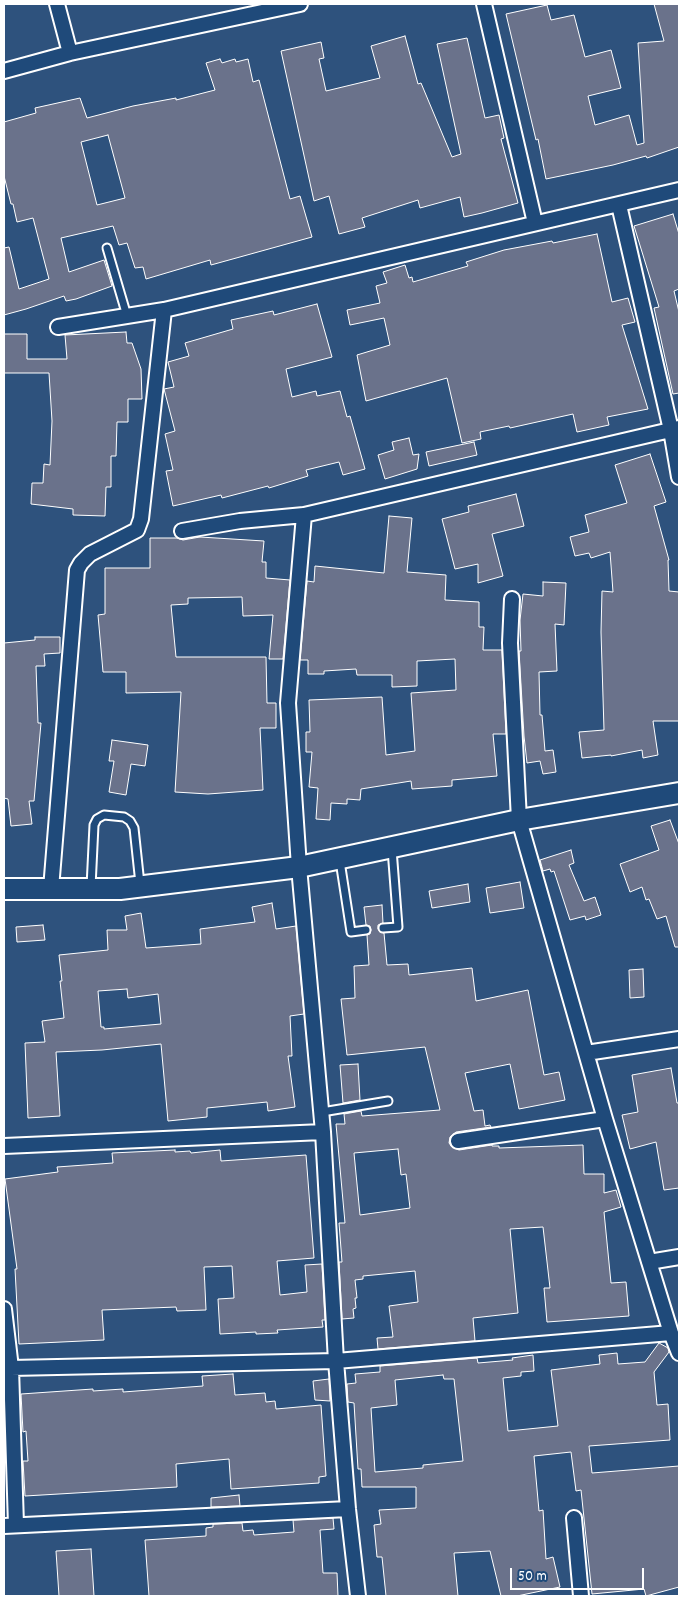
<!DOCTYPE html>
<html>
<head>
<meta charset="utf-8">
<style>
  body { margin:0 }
  #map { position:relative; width:683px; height:1600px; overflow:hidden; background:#2e527d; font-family:Dekko,sans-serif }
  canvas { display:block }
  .frame { position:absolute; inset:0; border:5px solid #fff; pointer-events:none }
  .scale { position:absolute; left:510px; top:1568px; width:134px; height:22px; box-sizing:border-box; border:2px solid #fff; border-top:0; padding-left:6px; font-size:15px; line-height:18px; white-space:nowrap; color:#fff; -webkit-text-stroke:4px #1f4a7a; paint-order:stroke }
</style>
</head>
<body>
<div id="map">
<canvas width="683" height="1600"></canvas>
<div class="frame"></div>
<div class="scale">50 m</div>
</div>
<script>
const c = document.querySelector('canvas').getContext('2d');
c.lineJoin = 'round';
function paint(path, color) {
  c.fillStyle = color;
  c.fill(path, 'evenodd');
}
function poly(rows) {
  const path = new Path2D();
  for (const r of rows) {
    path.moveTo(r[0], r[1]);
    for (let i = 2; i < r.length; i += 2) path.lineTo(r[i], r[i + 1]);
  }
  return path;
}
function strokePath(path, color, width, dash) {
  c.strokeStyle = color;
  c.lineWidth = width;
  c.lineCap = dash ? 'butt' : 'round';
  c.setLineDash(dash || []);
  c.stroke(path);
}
const building = poly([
  [654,4,679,4,679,147,647,158,646,156,613,165,546,179,538,139,536,140,506,14,547,5,551,20,574,15,585,57,611,50,621,88,588,96,595,125,629,115,637,145,644,143,638,43,664,41,654,4],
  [405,36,418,84,421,83,452,157,461,154,437,44,467,38,485,118,499,115,504,138,501,139,518,203,482,213,464,217,460,197,420,208,418,200,362,218,365,227,339,234,329,196,314,201,281,51,321,42,324,58,319,59,326,91,380,78,371,46,405,36],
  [220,59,222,63,235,59,236,62,248,59,253,82,259,80,290,199,300,196,312,237,211,265,210,260,146,279,143,267,135,268,127,243,119,245,113,226,61,238,69,272,104,260,112,286,76,299,66,301,64,296,26,309,4,315,4,248,9,247,19,289,49,279,33,218,17,222,13,204,11,204,4,176,4,122,36,113,35,108,80,98,87,118,133,106,176,98,176,100,215,90,206,63,220,59],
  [108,135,125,198,97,205,81,142,108,135],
  [673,214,679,234,679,289,674,291,679,312,679,393,673,394,654,308,659,307,634,226,673,214],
  [597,234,612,302,628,298,635,322,622,325,648,409,607,417,609,425,577,432,573,414,510,428,509,426,480,432,481,439,462,443,447,378,366,401,357,355,390,345,384,318,350,325,347,310,380,303,376,286,387,283,383,272,405,265,409,278,412,277,413,282,468,266,466,262,504,250,552,241,553,243,597,234],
  [317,304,332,357,286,369,292,397,316,391,317,396,340,391,347,417,350,416,365,469,343,475,339,462,306,470,308,476,269,488,268,486,222,498,221,495,173,506,166,471,173,470,165,434,175,431,164,389,174,387,168,362,189,356,185,343,233,329,231,320,273,311,274,315,317,304],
  [126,332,127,343,132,343,141,369,142,399,128,399,128,422,117,422,116,456,111,456,111,487,106,487,105,516,73,515,73,509,31,504,32,483,43,483,44,464,50,465,52,421,49,373,4,373,4,334,27,334,27,359,67,359,65,335,126,332],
  [409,438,413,455,419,454,417,469,385,479,378,455,394,450,392,442,409,438],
  [474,442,477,455,429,466,426,452,474,442],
  [650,454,666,502,654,506,669,560,668,560,669,591,679,592,679,721,653,721,658,755,643,758,642,750,611,756,611,755,582,758,579,732,604,730,601,632,602,591,613,592,610,552,591,558,589,553,575,556,570,537,589,532,585,515,627,503,615,465,650,454],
  [516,494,524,526,492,534,503,576,478,583,478,564,455,569,442,519,469,512,468,506,516,494],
  [389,516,412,518,407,572,446,575,445,600,479,602,479,627,484,627,483,650,502,650,506,734,493,734,497,776,452,780,452,786,412,789,411,781,361,789,360,800,347,799,347,804,331,803,330,820,316,819,318,788,309,787,312,752,306,752,306,732,310,732,309,700,382,697,386,755,415,751,411,693,456,690,455,659,417,661,417,686,392,687,392,675,357,675,356,669,324,671,324,674,308,674,308,660,300,660,307,581,314,582,315,566,384,573,389,516],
  [200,537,264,541,262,562,266,562,266,578,290,580,283,659,269,659,273,615,243,616,242,597,188,598,188,604,171,605,176,657,266,657,267,703,276,703,276,728,260,728,263,790,208,794,175,792,181,692,126,693,126,672,103,672,98,615,105,614,105,568,150,568,150,538,177,538,183,540,200,537],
  [543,582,566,583,564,625,555,624,557,671,539,672,540,715,542,715,545,751,553,750,556,772,543,774,540,761,527,763,524,736,519,651,521,651,520,620,523,594,543,596,543,582],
  [35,637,60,637,60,653,44,654,45,666,36,666,38,723,41,723,34,801,29,801,32,824,11,826,8,799,4,798,4,643,35,640,35,637],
  [112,740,148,745,145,766,131,764,126,795,109,792,114,761,109,761,112,740],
  [670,820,679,844,679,947,675,947,666,916,657,919,649,899,646,900,642,887,630,892,620,864,659,850,651,826,670,820],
  [571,850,574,863,569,865,584,901,595,897,601,915,586,920,585,916,570,920,554,871,551,872,550,869,543,871,540,860,571,850],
  [520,882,524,908,490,913,486,888,520,882],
  [468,884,470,902,432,908,429,891,468,884],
  [272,903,276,929,296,926,304,1014,290,1016,292,1056,288,1056,295,1107,268,1111,267,1102,207,1108,207,1117,168,1121,161,1044,102,1050,56,1052,60,1116,28,1118,25,1043,45,1042,42,1021,64,1018,60,981,62,981,59,955,108,950,107,930,127,930,125,916,141,913,146,948,201,944,200,929,255,922,252,907,272,903],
  [127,989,128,998,158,994,161,1024,104,1029,104,1027,101,1027,98,991,127,989],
  [382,905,383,923,378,925,378,929,380,932,384,933,387,965,408,964,409,975,472,968,476,1001,528,990,544,1075,559,1072,565,1100,519,1109,510,1064,465,1073,474,1111,483,1110,485,1126,490,1125,491,1127,456,1132,450,1137,449,1143,452,1147,459,1150,492,1145,492,1146,499,1146,499,1148,583,1145,584,1174,604,1174,604,1193,616,1190,621,1207,604,1212,611,1283,626,1282,629,1316,547,1322,544,1288,550,1288,543,1227,510,1229,518,1313,473,1318,475,1341,378,1349,377,1338,393,1337,389,1306,418,1302,415,1271,363,1276,363,1279,355,1280,357,1298,355,1298,356,1308,353,1309,354,1318,342,1319,339,1262,342,1262,339,1223,345,1223,336,1124,345,1124,344,1114,361,1111,362,1116,440,1110,425,1047,347,1055,341,999,355,998,354,966,369,965,367,935,370,934,371,930,370,926,366,925,364,907,382,905],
  [398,1149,401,1175,406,1174,410,1208,360,1215,354,1153,398,1149],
  [43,925,45,940,17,942,16,927,43,925],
  [643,969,644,997,630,998,629,970,643,969],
  [358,1064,360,1100,343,1103,340,1065,358,1064],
  [671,1068,677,1103,679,1103,679,1188,664,1190,656,1142,630,1149,622,1115,638,1112,632,1075,671,1068],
  [175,1150,175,1152,190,1151,191,1153,220,1150,221,1161,306,1155,314,1258,277,1261,280,1295,307,1292,305,1265,322,1264,325,1320,322,1320,323,1327,277,1330,278,1333,256,1334,256,1332,220,1334,218,1299,234,1298,232,1266,204,1267,206,1310,177,1311,176,1307,102,1310,104,1340,19,1344,15,1269,17,1269,5,1179,58,1172,57,1167,113,1163,112,1153,175,1150],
  [659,1343,668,1348,669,1352,654,1372,657,1405,668,1404,670,1440,589,1446,592,1473,679,1466,679,1587,646,1596,644,1589,592,1594,581,1490,576,1491,571,1452,534,1456,539,1511,543,1510,546,1559,553,1557,560,1587,517,1596,501,1596,490,1551,454,1553,458,1596,386,1596,382,1557,377,1557,374,1525,381,1524,379,1510,416,1508,416,1487,362,1487,361,1469,358,1469,354,1403,348,1402,347,1384,356,1383,355,1374,380,1372,380,1366,477,1358,478,1363,513,1360,512,1358,533,1355,534,1371,521,1372,521,1376,503,1378,508,1431,558,1426,551,1370,600,1364,599,1355,617,1353,618,1364,645,1362,659,1343],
  [443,1375,444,1379,454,1379,463,1461,423,1465,423,1468,375,1472,371,1408,397,1405,395,1380,443,1375],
  [233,1374,235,1395,265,1393,266,1402,275,1401,276,1409,321,1405,326,1476,319,1477,319,1483,231,1489,229,1459,176,1464,177,1487,25,1496,23,1461,28,1461,26,1431,23,1432,21,1394,93,1389,93,1391,123,1389,123,1392,203,1386,202,1376,233,1374],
  [329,1379,330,1401,315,1400,313,1381,329,1379],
  [239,1495,240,1506,211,1507,211,1498,239,1495],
  [333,1518,334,1529,320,1530,323,1573,337,1573,338,1596,149,1596,145,1540,206,1536,206,1528,213,1527,213,1524,242,1523,243,1531,253,1530,254,1535,294,1532,293,1520,333,1518],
  [91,1549,94,1596,59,1596,56,1551,91,1549]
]);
const lane = poly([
  [107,248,127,316],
  [340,861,351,932,366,930],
  [91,887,94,825,97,819,104,815,124,817,130,821,134,828,140,884],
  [383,928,398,927,392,849],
  [322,1112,388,1101]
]);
const street = poly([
  [57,4,70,53],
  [484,4,535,223],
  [4,71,70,53,300,4],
  [619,205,671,430,679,477],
  [58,327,164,310,679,190],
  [304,515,288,703,299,867,323,1132,336,1361,348,1509,358,1596],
  [182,531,240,521,304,515,679,428],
  [512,599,510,643,519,820,605,1119,671,1333,679,1353],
  [51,889,77,570,81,563,90,554,137,530,141,519,164,310],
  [586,1053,679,1039],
  [458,1141,605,1119],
  [4,1146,323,1132],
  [649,1262,679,1257],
  [4,1309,11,1368,16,1525],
  [11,1368,336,1361,671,1333],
  [574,1518,581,1596],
  [4,1526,348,1509]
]);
const secondary = poly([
  [4,889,120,889,299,867,519,820,679,793]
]);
paint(building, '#6a728b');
strokePath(building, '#fff', 1);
strokePath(lane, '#fff', 11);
strokePath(street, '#fff', 18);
strokePath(secondary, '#fff', 24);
strokePath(lane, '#1f4a7a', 7);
strokePath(street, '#1f4a7a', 14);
strokePath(secondary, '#1f4a7a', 20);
</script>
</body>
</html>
